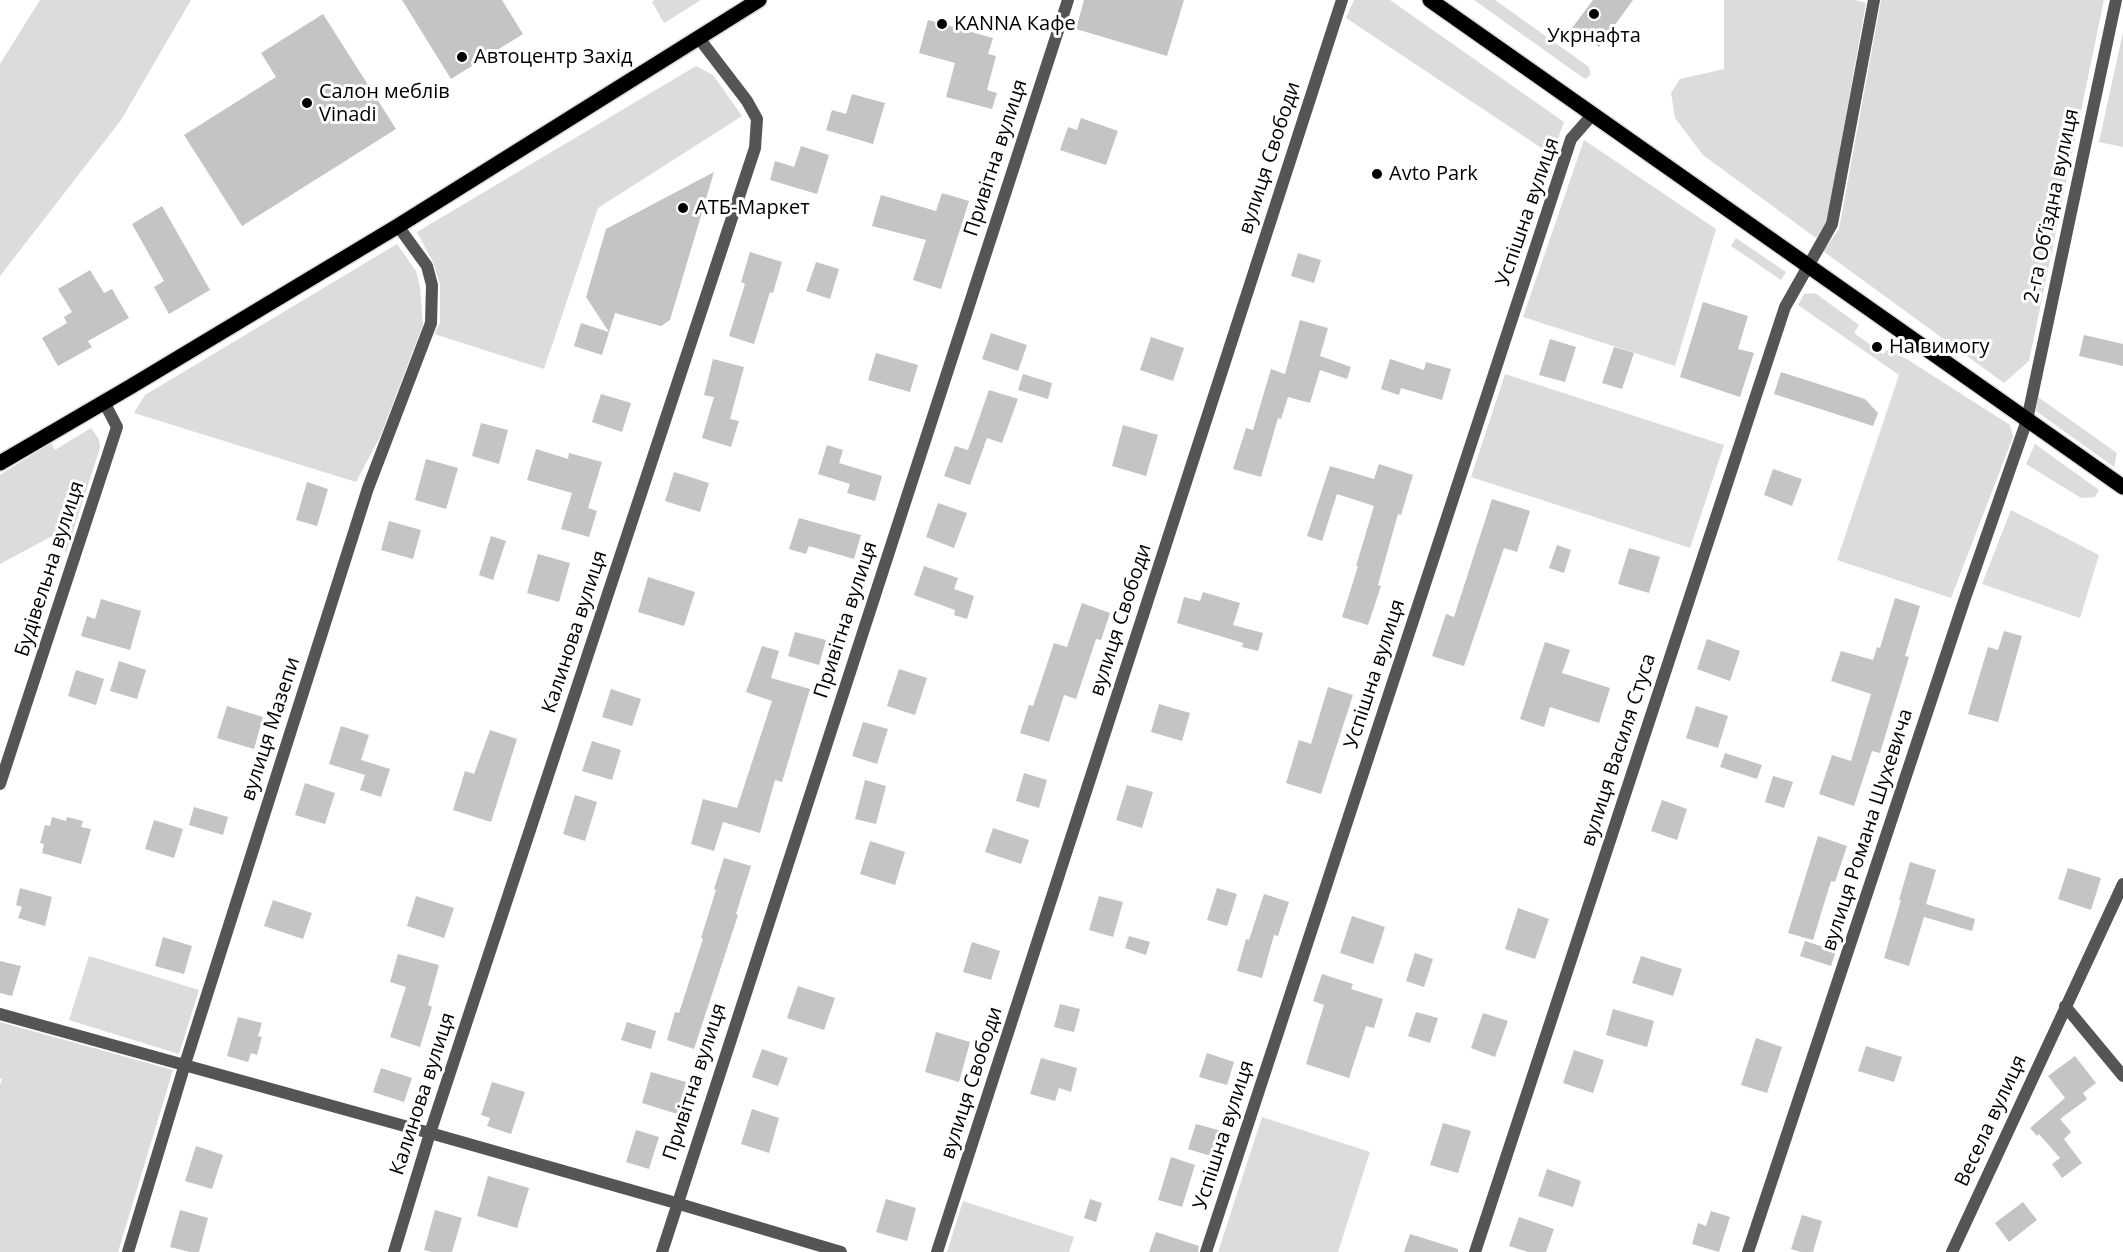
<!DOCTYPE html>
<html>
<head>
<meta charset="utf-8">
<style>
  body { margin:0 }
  canvas { display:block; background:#fff }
</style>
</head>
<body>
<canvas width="2123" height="1252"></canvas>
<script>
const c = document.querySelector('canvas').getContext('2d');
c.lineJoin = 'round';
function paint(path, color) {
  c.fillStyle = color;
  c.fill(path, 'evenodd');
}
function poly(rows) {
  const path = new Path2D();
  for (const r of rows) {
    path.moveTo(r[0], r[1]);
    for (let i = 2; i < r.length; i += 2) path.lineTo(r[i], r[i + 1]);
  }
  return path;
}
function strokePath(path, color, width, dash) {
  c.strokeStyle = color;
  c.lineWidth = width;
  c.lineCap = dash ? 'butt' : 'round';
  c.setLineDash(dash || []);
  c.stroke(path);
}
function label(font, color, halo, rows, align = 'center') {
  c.font = font + ' "Open Sans",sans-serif';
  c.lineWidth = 6;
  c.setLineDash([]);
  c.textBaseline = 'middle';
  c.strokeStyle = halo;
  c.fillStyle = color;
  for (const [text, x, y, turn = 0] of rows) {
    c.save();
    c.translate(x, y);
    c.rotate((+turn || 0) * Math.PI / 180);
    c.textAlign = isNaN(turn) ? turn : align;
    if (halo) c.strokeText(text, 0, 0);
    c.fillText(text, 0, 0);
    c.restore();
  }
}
const green = poly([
  [40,0,191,0,121,120,0,276,0,64],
  [655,0,701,0,664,23,652,2],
  [1354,0,1390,0,1564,122,1552,155,1346,18],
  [1474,0,1495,0,1589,67,1591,74,1586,79,1582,77],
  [1724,0,1855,0,1866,3,1827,222,1816,238,1703,155,1675,118,1671,93,1680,79,1724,69],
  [1881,0,2104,0,2029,361,2004,383,1823,251,1839,229],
  [2123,32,2123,147,2099,142],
  [696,66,713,75,742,116,598,208,544,369,434,334,440,323,440,284,433,262,417,232],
  [1584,140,1716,229,1675,366,1523,317],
  [1736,238,1786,272,1781,280,1731,246],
  [397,244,416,271,420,287,423,325,380,437,356,482,134,413,145,395],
  [1815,293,1859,325,1854,333,1883,354,1887,350,1905,358,2010,425,2013,437,1951,598,1837,560,1899,375,1798,305,1804,294],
  [1505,374,1724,445,1690,548,1471,477],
  [2038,397,2117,453,2114,467,2036,411],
  [91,428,99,439,100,448,66,553,54,535,0,564,0,475,51,443,55,450],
  [2035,444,2099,490,2095,497,2081,498,2026,464],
  [2011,510,2099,555,2080,618,1982,584],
  [89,956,199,990,179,1054,69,1020],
  [0,1022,173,1070,118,1252,0,1252,0,1085,2,1079,0,1078],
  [1262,1117,1370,1152,1338,1252,1218,1252],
  [963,1201,1074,1237,1069,1252,947,1252]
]);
const building = poly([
  [402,0,502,0,523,34,451,79],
  [1084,0,1184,0,1167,56,1076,29],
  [1593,0,1633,0,1599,47,1572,28],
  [323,14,396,129,242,226,184,135,276,77,261,53],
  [928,20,993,38,988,54,996,56,987,90,997,93,992,109,946,97,955,63,919,53],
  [852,94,885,103,873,144,826,130,832,110,846,114],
  [1081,118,1118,131,1106,165,1060,150,1068,127,1077,130],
  [801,146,829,155,817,194,770,180,775,161,794,167],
  [714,172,670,320,661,326,615,313,602,355,574,346,581,323,609,332,586,297,606,229],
  [942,193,969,201,941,289,913,280,926,240,872,226,881,195,936,211],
  [162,206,210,290,169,314,154,287,164,281,132,224],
  [750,252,782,262,773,293,770,292,754,344,729,336,745,284,741,282],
  [1298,253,1321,260,1314,283,1291,276],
  [816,262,839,269,830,299,806,291],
  [90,270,104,293,112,289,129,318,88,341,92,347,58,366,42,338,67,323,64,317,72,312,58,289],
  [1703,302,1748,316,1738,349,1754,353,1740,397,1680,377],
  [1300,320,1328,328,1320,356,1351,367,1347,379,1320,370,1310,403,1288,397,1281,419,1278,418,1261,477,1233,469,1246,428,1253,430,1271,369,1285,374],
  [991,333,1027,345,1018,371,982,359],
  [2084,335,2123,344,2123,366,2079,356],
  [1151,337,1184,348,1173,381,1140,370],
  [1550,339,1576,347,1565,382,1539,375],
  [1614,347,1634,353,1622,389,1602,383],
  [876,353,918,365,910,392,868,380],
  [713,359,744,367,730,419,739,421,731,447,702,438,714,397,704,395],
  [1390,359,1424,370,1426,362,1451,369,1442,400,1401,388,1399,395,1381,389],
  [1781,372,1865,399,1878,413,1873,426,1774,394],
  [1023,374,1052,383,1048,399,1018,390],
  [989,390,1018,399,1002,443,987,438,970,485,944,476,955,446,968,450],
  [601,394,631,403,622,432,592,422],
  [481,423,508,430,499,464,472,456],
  [1123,425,1158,435,1146,476,1112,466],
  [827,445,843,450,839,463,882,476,875,501,847,493,850,484,818,474],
  [536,449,568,459,569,453,602,462,588,508,597,511,589,537,561,529,572,493,527,480],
  [426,459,458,468,446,509,415,500],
  [1379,464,1413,475,1401,515,1398,514,1378,585,1381,586,1368,625,1342,617,1358,566,1356,566,1374,506,1337,494,1322,541,1307,536,1330,466,1374,479],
  [1773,469,1802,479,1792,506,1764,495],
  [674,472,709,483,700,512,665,501],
  [307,482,328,489,317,526,296,520],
  [1492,499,1530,511,1517,552,1504,548,1464,666,1432,656,1446,614,1454,617],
  [938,503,967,513,954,548,926,537],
  [799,518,861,535,854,559,809,546,806,554,789,549],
  [389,521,421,530,413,559,381,550],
  [491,536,506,541,493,580,479,575],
  [1557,545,1571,550,1564,573,1549,568],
  [1629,548,1660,557,1649,593,1618,584],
  [538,554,570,563,559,602,527,593],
  [924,566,958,578,954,589,974,596,967,619,954,615,955,610,914,595],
  [648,577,695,592,684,626,638,612],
  [1203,592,1240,603,1233,625,1263,633,1258,651,1242,647,1243,643,1177,623,1184,597,1200,601],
  [1895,598,1920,606,1905,656,1909,657,1880,753,1872,751,1854,806,1819,794,1832,755,1851,761,1871,694,1831,681,1841,651,1873,660,1877,647,1880,648],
  [101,599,141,611,130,650,81,636,87,616,95,619],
  [1082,603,1110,613,1101,640,1096,639,1076,699,1064,695,1049,742,1020,733,1029,705,1033,706,1054,643,1067,647],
  [2004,631,2022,636,1998,722,1968,714,1988,647,1998,650],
  [795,632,826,640,819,665,788,656],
  [1707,639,1740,651,1730,681,1697,669],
  [1545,642,1570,650,1562,673,1610,688,1599,723,1550,707,1544,727,1520,719],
  [762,646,779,651,771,678,810,689,782,782,775,780,760,833,723,822,714,851,691,844,703,799,737,808,772,701,746,692],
  [119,661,146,670,137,699,110,691],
  [899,669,927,678,915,715,887,706],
  [76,670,104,679,96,705,68,696],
  [1328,687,1353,695,1321,794,1286,783,1299,740,1311,744],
  [611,689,641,699,632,726,602,717],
  [1159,704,1190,713,1182,741,1151,732],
  [227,706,263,717,254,749,217,738],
  [1696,706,1728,716,1718,748,1686,738],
  [863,722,888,729,877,764,852,756],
  [341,726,369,735,361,760,390,769,381,797,360,790,365,775,329,764],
  [490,730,517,739,491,822,453,810,465,771,474,774],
  [592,741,621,750,612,780,582,771],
  [1725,753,1762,765,1757,779,1720,767],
  [1024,773,1047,780,1039,808,1016,801],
  [1773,776,1793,782,1784,808,1765,802],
  [865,780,886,786,876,824,855,819],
  [305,783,335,793,325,824,295,815],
  [1127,785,1153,792,1142,828,1116,820],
  [575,795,597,802,585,841,563,834],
  [1662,800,1687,809,1677,840,1651,831],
  [194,807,228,817,223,835,189,825],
  [52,817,66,821,67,817,83,821,81,827,91,829,81,864,42,853,44,844,40,843,45,825,50,826],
  [154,820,183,829,174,858,145,849],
  [993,828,1029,840,1021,864,985,852],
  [1818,836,1847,846,1835,882,1831,881,1813,940,1788,933],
  [870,841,905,852,895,885,860,874],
  [724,858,751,866,736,914,738,915,694,1049,667,1040,675,1012,679,1013,703,939,701,938,716,890,714,889],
  [1910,862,1936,870,1926,904,1975,919,1972,931,1924,917,1909,966,1884,958,1901,900,1899,900],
  [2068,868,2101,878,2091,910,2058,899],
  [20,888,52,897,45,926,18,918,22,907,16,905],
  [1217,888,1237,894,1227,926,1207,920],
  [1264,894,1289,902,1278,936,1274,935,1262,978,1237,971,1246,939,1249,940],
  [416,896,454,908,444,938,407,926],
  [1099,896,1123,902,1113,937,1089,930],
  [273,900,312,913,303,939,264,926],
  [1518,908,1549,919,1535,959,1505,949],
  [1352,916,1385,927,1373,964,1340,953],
  [1129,936,1150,942,1146,955,1125,948],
  [163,937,192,946,184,974,155,966],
  [1805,941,1836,951,1831,966,1800,956],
  [972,942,1000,951,991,980,963,972],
  [1415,953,1433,959,1424,987,1406,981],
  [398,954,439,965,428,1005,432,1007,420,1047,390,1037,406,987,390,982],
  [1641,956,1682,969,1673,996,1632,983],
  [0,961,21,966,12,996,0,993],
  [1322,974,1353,984,1351,989,1383,999,1374,1028,1366,1026,1349,1078,1306,1064,1324,1005,1313,1001],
  [798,986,835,998,824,1030,787,1018],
  [1060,1004,1080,1009,1074,1032,1054,1027],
  [1613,1009,1654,1021,1647,1047,1606,1035],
  [1416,1012,1438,1018,1430,1043,1408,1036],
  [1483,1013,1508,1021,1495,1057,1471,1048],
  [238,1017,262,1023,258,1036,262,1037,257,1055,251,1053,248,1062,227,1056],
  [627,1022,656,1031,651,1049,621,1040],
  [936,1032,970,1042,959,1082,925,1072],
  [1756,1038,1782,1047,1767,1093,1741,1085],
  [1866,1046,1902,1057,1894,1082,1858,1071],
  [762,1049,788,1058,778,1086,752,1077],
  [1574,1050,1604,1060,1593,1093,1563,1083],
  [1207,1053,1234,1062,1227,1085,1199,1077],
  [2075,1056,2096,1083,2083,1093,2087,1099,2060,1119,2071,1132,2064,1139,2082,1163,2062,1178,2052,1164,2060,1158,2039,1134,2037,1136,2030,1128,2065,1098,2048,1076],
  [1041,1058,1077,1068,1071,1092,1059,1088,1055,1101,1030,1094],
  [381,1068,412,1078,404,1102,373,1092],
  [651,1072,686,1082,677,1114,642,1103],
  [492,1082,525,1092,511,1134,487,1126,490,1118,481,1115],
  [752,1109,779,1118,769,1153,741,1144],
  [1443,1123,1471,1131,1458,1173,1430,1165],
  [1196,1124,1222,1131,1214,1157,1188,1149],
  [636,1130,659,1137,649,1169,626,1162],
  [196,1146,223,1155,212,1189,185,1181],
  [1171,1157,1195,1165,1182,1207,1158,1200],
  [1547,1169,1581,1181,1573,1207,1538,1196],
  [488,1176,529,1188,517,1228,477,1216],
  [886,1199,916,1208,907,1241,876,1232],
  [1090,1199,1102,1203,1096,1222,1084,1218],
  [2023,1202,2037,1220,2009,1242,1995,1223],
  [180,1210,208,1218,199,1252,190,1252,170,1247],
  [435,1210,462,1218,452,1252,432,1252,424,1250],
  [1711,1211,1730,1217,1719,1252,1692,1244,1698,1223,1706,1226],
  [1802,1215,1822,1221,1813,1252,1801,1252,1791,1249],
  [1519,1217,1554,1229,1546,1252,1528,1252,1509,1246],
  [1156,1232,1199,1246,1198,1252,1149,1252],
  [1410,1234,1458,1249,1458,1252,1404,1252]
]);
const street = poly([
  [0,784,117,427,104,402],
  [2065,1006,2123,1076],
  [0,1014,430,1133,676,1203,841,1252],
  [128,1252,185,1064,368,488,431,323,432,285,427,266,398,226],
  [394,1252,430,1133,755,148,757,119,747,101,698,37],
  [662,1252,1068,0],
  [937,1252,1342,0],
  [1206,1252,1571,139,1593,114],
  [1475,1252,1785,307,1832,224,1874,0],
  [1748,1252,1964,601,2027,420,2116,0],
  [1952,1252,2123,884]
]);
const primary = poly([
  [1430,0,2123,487],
  [0,463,130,387,398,226,759,0]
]);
const markers = [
  [1594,14,6,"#000"],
  [942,24,6,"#000"],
  [462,57,6,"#000"],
  [307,103,6,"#000"],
  [1377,174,6,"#000"],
  [683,208,6,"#000"],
  [1877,347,6,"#000"]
];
const poiNames = [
  ["KANNA Кафе",954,24],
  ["Укрнафта",1594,36,"center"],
  ["Автоцентр Захід",474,57],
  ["Салон меблів",319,92],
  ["Vinadi",319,115],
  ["Avto Park",1389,174],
  ["АТБ-Маркет",695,208],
  ["На вимогу",1889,347]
];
const streetNames = [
  ["Привітна вулиця",996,158,-72],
  ["вулиця Свободи",1270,158,-72],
  ["2-га Обʼїздна вулиця",2052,206,-78],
  ["Успішна вулиця",1528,212,-71],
  ["Будівельна вулиця",50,569,-72],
  ["Привітна вулиця",846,620,-72],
  ["вулиця Свободи",1121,620,-72],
  ["Калинова вулиця",575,632,-72],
  ["Успішна вулиця",1375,674,-72],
  ["вулиця Мазепи",271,729,-72],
  ["вулиця Василя Стуса",1619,750,-72],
  ["вулиця Романа Шухевича",1868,830,-72],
  ["Привітна вулиця",695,1082,-72],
  ["вулиця Свободи",972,1083,-72],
  ["Калинова вулиця",423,1094,-72],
  ["Весела вулиця",1991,1121,-65],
  ["Успішна вулиця",1224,1135,-72]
];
paint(green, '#dcdcdc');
paint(building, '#c4c4c4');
strokePath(primary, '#dbdbdb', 18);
strokePath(street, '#555', 12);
strokePath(primary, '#000', 15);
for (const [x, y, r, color] of markers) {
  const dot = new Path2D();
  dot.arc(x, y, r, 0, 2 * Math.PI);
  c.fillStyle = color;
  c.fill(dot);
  strokePath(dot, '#fff', 2);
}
label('20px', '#000', '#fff', poiNames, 'left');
label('20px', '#000', '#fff', streetNames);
</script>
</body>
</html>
